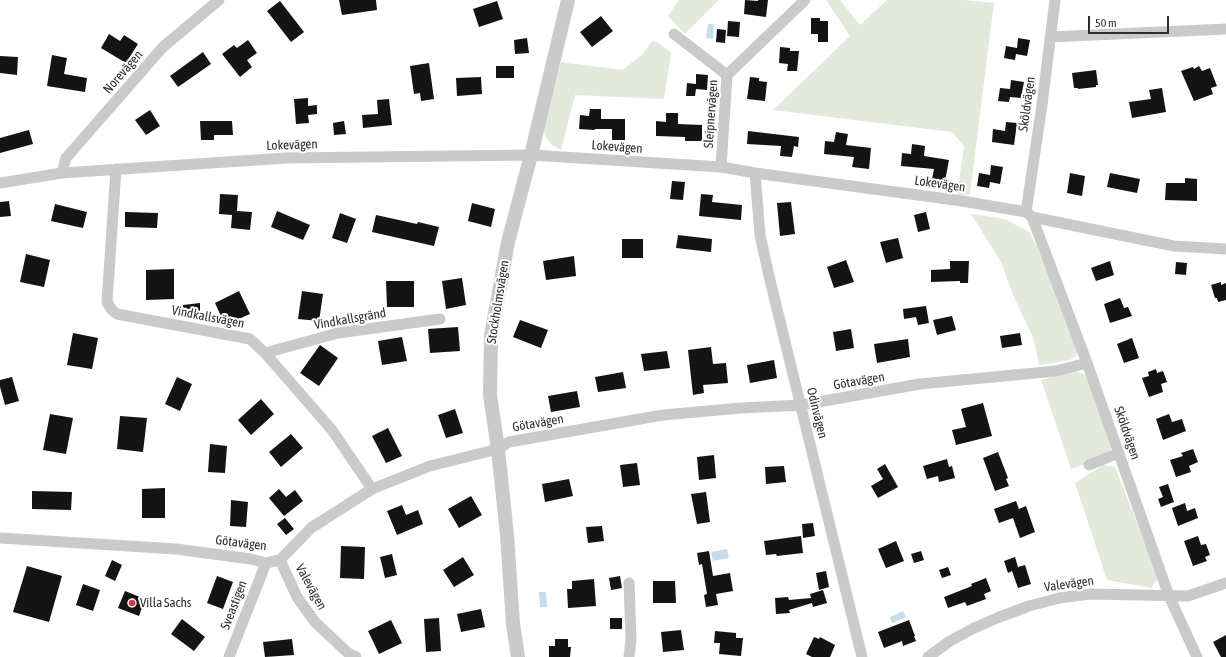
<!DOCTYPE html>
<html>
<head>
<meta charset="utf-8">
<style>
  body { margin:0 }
  #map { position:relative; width:1226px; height:657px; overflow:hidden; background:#fff; font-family:"Asap Condensed",sans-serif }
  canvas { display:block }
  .scale { position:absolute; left:1088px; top:16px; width:81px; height:18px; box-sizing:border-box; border:2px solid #2d2d2d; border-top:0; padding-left:5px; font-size:12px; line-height:14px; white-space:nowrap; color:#2d2d2d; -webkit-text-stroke:3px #fff; paint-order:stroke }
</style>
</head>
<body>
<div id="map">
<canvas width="1226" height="657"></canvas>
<div class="scale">50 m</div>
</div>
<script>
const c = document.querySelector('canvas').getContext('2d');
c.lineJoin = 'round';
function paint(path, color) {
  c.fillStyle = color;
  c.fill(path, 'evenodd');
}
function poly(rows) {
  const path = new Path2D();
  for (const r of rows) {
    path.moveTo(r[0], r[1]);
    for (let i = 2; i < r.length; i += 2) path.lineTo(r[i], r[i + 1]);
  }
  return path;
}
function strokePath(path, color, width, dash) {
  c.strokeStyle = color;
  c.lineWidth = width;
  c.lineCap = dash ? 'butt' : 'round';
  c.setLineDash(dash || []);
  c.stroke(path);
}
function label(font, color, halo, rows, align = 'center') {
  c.font = font + ' "Asap Condensed",sans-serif';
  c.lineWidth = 4;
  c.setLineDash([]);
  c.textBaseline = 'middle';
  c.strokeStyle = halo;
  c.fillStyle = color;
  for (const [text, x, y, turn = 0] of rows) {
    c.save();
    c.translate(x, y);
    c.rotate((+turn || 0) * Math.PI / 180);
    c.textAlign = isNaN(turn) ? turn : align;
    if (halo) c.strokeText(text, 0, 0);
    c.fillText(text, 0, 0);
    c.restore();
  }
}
const green = poly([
  [679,0,719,0,685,34,668,16],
  [826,0,840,0,860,25,887,0,963,0,994,3,970,194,957,196,964,146,952,132,773,110,850,36],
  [652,41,659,43,671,53,664,99,575,95,561,150,552,145,546,138,543,129,561,62,622,70,642,55],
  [971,214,1005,219,1029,232,1036,245,1078,347,1076,356,1070,360,1039,365,1034,340,1013,295,1001,262],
  [1075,371,1089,376,1111,450,1106,456,1071,469,1041,380],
  [1103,465,1115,467,1157,574,1157,580,1151,588,1107,580,1075,483]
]);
const water = poly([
  [708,24,714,24,713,39,706,38],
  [727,549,729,558,713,561,711,552],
  [539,592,546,592,547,607,540,607],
  [903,611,906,617,892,623,890,617]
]);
const building = poly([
  [339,0,376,0,377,10,342,15],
  [745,0,758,1,758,0,768,0,766,17,744,14],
  [280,1,304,32,291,42,267,11],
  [497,1,503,19,479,27,473,9],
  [601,16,613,31,592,47,580,32],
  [811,18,820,18,820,21,828,21,828,42,818,42,818,34,811,34],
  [728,21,740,22,739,37,727,36],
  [717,29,726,30,725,43,716,42],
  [109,34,120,41,124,35,138,44,126,63,101,48],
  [527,38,529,53,515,54,514,40],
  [1018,38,1030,40,1027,56,1016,54,1015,60,1004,58,1006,46,1017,48],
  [248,40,257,53,247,60,252,67,240,77,222,54,234,45,237,48],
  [780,47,790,48,790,51,799,51,797,71,787,71,788,64,779,63],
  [203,52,211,64,178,87,170,76],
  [52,55,67,58,64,74,87,78,85,92,47,86],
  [0,56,18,57,17,75,0,73],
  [429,63,434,99,421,101,420,93,414,94,410,66],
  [496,66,514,66,514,78,496,78],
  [1199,66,1202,71,1210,68,1217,86,1211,88,1213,94,1194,101,1181,71,1193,67,1194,69],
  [1096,70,1098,85,1096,85,1096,87,1078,89,1078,88,1074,88,1072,73],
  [696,74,708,75,707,90,696,89,695,96,686,96,687,83,696,84],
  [481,77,482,94,457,96,456,78],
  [750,77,759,78,759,81,767,82,765,101,747,99],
  [1011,80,1024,82,1021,98,1010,97,1009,102,998,101,1000,88,1010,89],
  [1162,88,1166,112,1132,118,1129,102,1151,99,1149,90],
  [308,98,308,106,317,105,317,114,308,115,309,123,296,124,294,99],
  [389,99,392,125,363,128,362,115,378,114,377,100],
  [590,109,601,109,601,119,625,119,625,140,612,140,612,129,595,129,595,130,579,129,580,115,589,116],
  [150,110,160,126,146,135,135,120],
  [666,113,678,113,678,124,702,125,702,141,685,141,685,137,656,136,656,121,666,122],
  [200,121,232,121,233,135,214,135,214,140,201,140],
  [344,121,346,134,334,135,333,123],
  [1006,122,1017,123,1014,145,992,142,993,129,1005,131],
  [29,130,33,144,0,153,0,138],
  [748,131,799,137,798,147,794,146,792,157,780,156,781,146,747,144],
  [836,132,848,134,846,145,871,148,869,169,852,167,854,157,824,154,825,141,834,142],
  [912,144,925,146,924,156,949,160,945,181,932,179,934,169,901,166,902,153,911,154],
  [991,165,1003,167,1000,184,990,182,989,188,977,186,979,173,990,175],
  [1070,173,1085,176,1082,196,1067,193],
  [1110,173,1140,179,1137,193,1107,187],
  [1185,178,1197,179,1197,201,1165,200,1166,183,1185,183],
  [672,181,685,182,683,200,670,199],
  [220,194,238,195,237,211,252,212,250,230,231,228,232,215,219,214],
  [701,194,713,195,712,202,742,205,741,220,699,216],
  [9,201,11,216,0,217,0,202],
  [791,202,795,234,780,236,777,203],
  [472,203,495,209,491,227,468,221],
  [55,204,87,212,83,228,51,221],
  [277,211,310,225,303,240,271,227],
  [125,212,158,213,157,228,125,227],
  [926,212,930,229,918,232,914,215],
  [340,213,356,219,347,243,332,238],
  [376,215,417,224,418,222,439,227,434,246,372,232],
  [678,235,712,239,711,252,676,248],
  [898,238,903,258,886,263,880,242],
  [622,239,643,239,643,258,622,258],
  [26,254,50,260,44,287,20,282],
  [574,256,576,276,546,280,543,261],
  [846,260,854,282,834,288,827,267],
  [950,261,969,261,968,283,960,283,960,281,931,282,931,270,950,269],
  [1110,261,1114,275,1096,281,1091,268],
  [1176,262,1187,263,1186,275,1175,274],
  [174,269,174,299,146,300,146,270],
  [462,278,466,305,446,309,442,281],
  [386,281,414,281,414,307,387,307],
  [1221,282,1221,285,1226,283,1226,300,1218,302,1217,298,1215,298,1211,285],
  [239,291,250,314,225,325,215,303],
  [302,291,323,294,319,321,298,319],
  [1120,298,1124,308,1128,307,1132,316,1110,323,1104,304],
  [200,303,200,314,184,315,183,305],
  [926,306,929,323,918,325,916,317,904,319,903,309],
  [952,316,956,330,937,335,933,320],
  [520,320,548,330,541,348,513,337],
  [458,327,460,351,430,353,428,329],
  [851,329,854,348,836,351,833,332],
  [73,333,98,338,92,369,67,365],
  [1020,333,1022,345,1002,348,1000,336],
  [402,337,407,361,382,365,378,341],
  [1132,338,1139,358,1124,363,1117,344],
  [908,339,910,357,877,363,874,344],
  [320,345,338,358,319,386,300,373],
  [711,347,713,364,726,363,728,383,703,385,704,393,693,395,688,350],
  [667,351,670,368,644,371,641,354],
  [774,360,777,378,750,383,747,365],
  [1156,369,1157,373,1163,371,1167,382,1161,384,1163,392,1149,397,1142,378,1149,376,1148,372],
  [623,372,626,388,598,392,595,377],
  [12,377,19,401,5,405,0,387,0,380],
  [177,377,192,384,180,411,165,404],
  [577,391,580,407,551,412,548,396],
  [261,399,274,414,251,435,238,420],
  [983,403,992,436,956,445,952,430,966,427,961,409],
  [455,409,463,433,446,438,438,415],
  [50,414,73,418,66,454,43,450],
  [1169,414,1172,422,1182,419,1186,431,1163,440,1156,419],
  [120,416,147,418,143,452,117,449],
  [388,428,402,456,386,463,372,436],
  [291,434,303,448,281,467,269,452],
  [210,444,227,446,225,473,208,472],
  [1193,449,1198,462,1189,466,1191,472,1176,477,1170,460,1183,456,1181,453],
  [998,452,1008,478,1006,479,1009,486,995,491,983,458],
  [714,455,716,478,699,480,697,457],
  [947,459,949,467,952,466,955,478,939,482,938,476,927,479,923,466],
  [637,463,640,485,623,487,620,465],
  [885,464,898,487,878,498,871,486,883,479,877,469],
  [784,466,786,482,766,484,765,467],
  [569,479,573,496,545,502,542,484],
  [1168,484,1174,502,1161,507,1158,499,1163,497,1159,487],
  [165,488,165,518,142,518,142,489],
  [279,489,286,497,295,490,303,501,284,516,269,498],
  [32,491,72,492,71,510,32,509],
  [706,492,710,522,697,524,691,494],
  [471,496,482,515,459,528,448,509],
  [231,500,248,502,246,527,230,526],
  [1016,501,1019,509,1026,506,1035,532,1020,538,1013,518,999,523,994,509],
  [1185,503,1187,511,1195,508,1198,518,1178,526,1172,508],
  [402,505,406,515,418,510,423,524,397,535,387,511],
  [285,518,294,529,286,535,277,524],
  [813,523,815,536,803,538,802,524],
  [602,526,604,541,588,543,586,527],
  [801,536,803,553,777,556,776,554,766,555,764,541],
  [1198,536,1201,545,1206,544,1210,555,1205,557,1207,561,1193,566,1184,541],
  [896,541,904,561,886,568,878,549],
  [341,546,365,547,364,579,340,578],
  [709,551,713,576,730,573,733,591,716,594,718,605,706,607,704,595,707,594,702,564,699,565,697,553],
  [921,551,924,560,914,563,911,554],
  [392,554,397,575,385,578,380,557],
  [463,557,474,575,454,587,443,570],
  [1015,557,1018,567,1025,565,1031,584,1018,588,1012,571,1008,573,1004,561],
  [112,560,122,565,115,581,105,576],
  [27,566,62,576,49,622,13,612],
  [948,567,951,575,942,578,939,570],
  [826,571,829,587,819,590,816,573],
  [217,576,233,582,223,609,207,603],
  [620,576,622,588,611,590,609,578],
  [986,578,991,591,984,594,986,599,967,606,965,602,948,608,944,597,972,586,971,584],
  [594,579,596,606,568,608,567,589,572,589,572,581],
  [653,581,675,581,676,603,653,603],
  [83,584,100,590,93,611,76,605],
  [823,590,827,603,813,607,812,603,789,610,790,613,776,614,775,598,788,597,789,600,811,598,810,594],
  [125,591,145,599,139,616,118,608],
  [481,609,485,627,461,632,457,614],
  [439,618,441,651,426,652,424,619],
  [610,618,622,618,622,629,610,629],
  [182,619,205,637,194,651,171,634],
  [391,620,402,643,379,654,368,631],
  [909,620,915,636,914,636,916,641,903,646,902,641,884,648,878,632],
  [681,630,684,650,663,652,661,632],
  [715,631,736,633,736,638,743,638,741,656,719,654,720,643,714,643],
  [1226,635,1226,657,1221,657,1213,642],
  [814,637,819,639,820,637,835,645,830,657,812,657,806,654],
  [292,639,294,655,265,657,263,642],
  [555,639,568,639,568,647,571,647,570,657,549,657,549,646,555,646]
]);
const minor = poly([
  [674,34,727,75],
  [1050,37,1226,29],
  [721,167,727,75,805,0],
  [116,169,107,302,112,310,117,314,250,339,265,353,332,430,372,489],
  [62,173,66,158,163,47,219,0],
  [755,173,760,235,769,276,862,657],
  [0,183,62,173,286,158,531,155,721,167,755,173,962,201,1026,212,1032,217,1174,246,1226,249],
  [1026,212,1042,105,1055,0],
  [1032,217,1087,363,1169,596,1197,657],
  [265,353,338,333,440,319],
  [1089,465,1119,453],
  [0,538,176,549,251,559,266,563,280,560,311,528,372,489,430,466,498,449,509,442,663,415,741,408,801,405,920,384,1056,371,1087,363],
  [280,560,297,597,315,622,348,653,356,657],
  [629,583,631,639,629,657],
  [229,657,266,563],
  [928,657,950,641,972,629,997,618,1029,606,1059,598,1091,594,1188,596,1226,583]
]);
const tertiary = poly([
  [518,657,513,624,507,535,498,449,490,395,491,336,508,242,531,155,568,0]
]);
const markers = [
  [132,603,4,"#e03348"]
];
const streetNames = [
  ["Norevägen",123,72,-49],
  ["Sköldvägen",1027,104,-82],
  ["Sleipnervägen",711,114,-86],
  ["Lokevägen",292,145,-2],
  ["Lokevägen",617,147,4],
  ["Lokevägen",940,184,8],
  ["Stockholmsvägen",498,302,-81],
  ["Vindkallsvägen",208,317,11],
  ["Vindkallsgränd",350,319,-10],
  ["Götavägen",859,381,-10],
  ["Odinvägen",817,413,76],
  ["Götavägen",538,423,-10],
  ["Sköldvägen",1127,433,71],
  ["Götavägen",241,543,7],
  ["Valevägen",1069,584,-8],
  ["Valevägen",311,587,61],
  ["Sveastigen",234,605,-69]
];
const poiNames = [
  ["Villa Sachs",140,603]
];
paint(green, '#e4eadb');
paint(water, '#c7deea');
paint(building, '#141414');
strokePath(minor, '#cacaca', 11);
strokePath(tertiary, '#cacaca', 14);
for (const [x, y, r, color] of markers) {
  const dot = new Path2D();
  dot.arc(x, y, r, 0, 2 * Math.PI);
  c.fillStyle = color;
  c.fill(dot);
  strokePath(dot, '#fff', 1.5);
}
label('13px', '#2d2d2d', '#fff', streetNames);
label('13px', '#2d2d2d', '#fff', poiNames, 'left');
</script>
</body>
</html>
